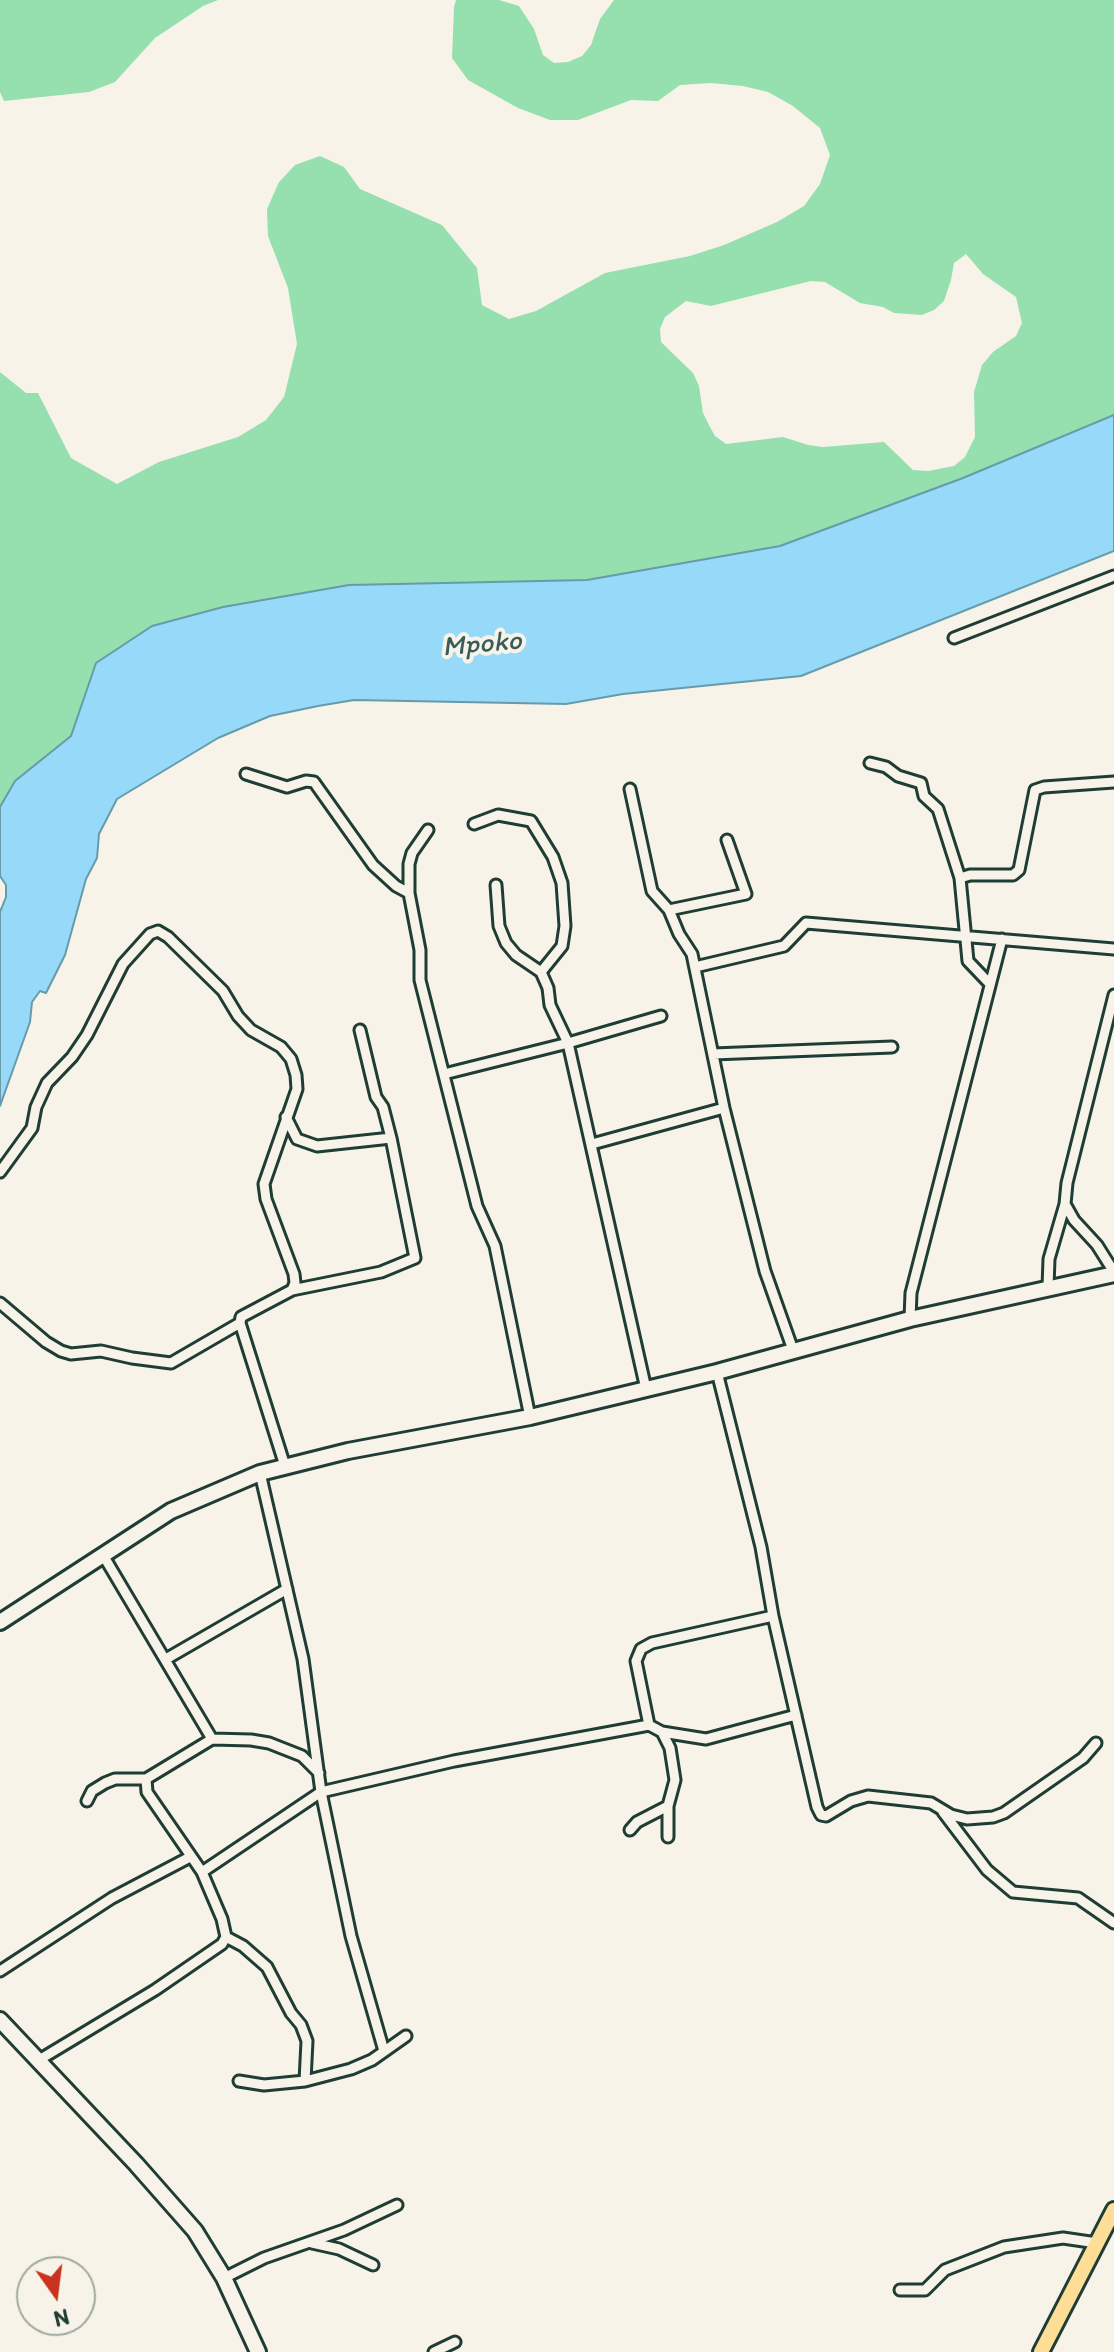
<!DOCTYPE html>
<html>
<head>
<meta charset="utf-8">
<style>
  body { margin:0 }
  #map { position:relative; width:1114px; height:2352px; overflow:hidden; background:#f7f3e8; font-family:Itim,sans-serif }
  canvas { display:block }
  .north { position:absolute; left:16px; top:2256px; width:80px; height:80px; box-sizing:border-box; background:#f7f3e8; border:2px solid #a1aaa0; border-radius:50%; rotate:166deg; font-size:22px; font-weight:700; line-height:32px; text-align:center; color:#1f3d34 }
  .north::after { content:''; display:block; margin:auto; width:28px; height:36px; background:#c8321e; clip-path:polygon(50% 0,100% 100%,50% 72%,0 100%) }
</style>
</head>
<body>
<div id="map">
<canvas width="1114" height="2352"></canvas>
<div class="north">N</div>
</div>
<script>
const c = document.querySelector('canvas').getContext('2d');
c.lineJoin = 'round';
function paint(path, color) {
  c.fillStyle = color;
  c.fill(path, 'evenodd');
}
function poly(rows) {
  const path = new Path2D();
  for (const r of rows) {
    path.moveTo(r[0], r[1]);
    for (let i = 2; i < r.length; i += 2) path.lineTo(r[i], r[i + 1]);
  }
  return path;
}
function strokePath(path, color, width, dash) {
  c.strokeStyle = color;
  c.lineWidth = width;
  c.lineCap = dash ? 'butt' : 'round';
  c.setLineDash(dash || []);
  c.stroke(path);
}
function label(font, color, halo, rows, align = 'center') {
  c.font = font + ' Itim,sans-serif';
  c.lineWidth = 8;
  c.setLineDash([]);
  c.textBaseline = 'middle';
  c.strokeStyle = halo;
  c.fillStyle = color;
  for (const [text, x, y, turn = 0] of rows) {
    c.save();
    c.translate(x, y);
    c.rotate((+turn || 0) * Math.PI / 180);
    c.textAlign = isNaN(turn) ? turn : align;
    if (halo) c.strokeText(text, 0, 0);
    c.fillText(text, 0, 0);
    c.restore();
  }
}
const green = poly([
  [0,0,218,0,203,6,155,38,115,82,89,92,4,101,0,92],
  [456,0,499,0,519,6,534,29,543,55,554,63,568,62,582,56,591,45,600,19,614,0,1114,0,1114,415,963,478,780,546,587,580,349,585,96,663,71,736,15,781,0,807,0,372,26,393,38,393,71,458,117,484,159,462,238,437,266,420,284,397,297,344,288,288,268,236,267,209,279,182,295,165,320,156,344,167,360,189,442,225,477,268,482,305,509,319,536,311,605,273,690,256,724,245,777,222,804,206,820,184,830,155,820,128,793,106,768,92,743,86,711,83,680,85,658,101,631,100,578,120,550,120,518,108,468,80,452,58,454,7],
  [966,254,983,274,1016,297,1022,323,1016,336,993,352,982,365,974,392,975,437,965,457,954,466,928,471,913,470,884,442,823,447,808,445,783,437,726,444,715,436,709,425,703,413,699,386,693,373,661,342,660,329,665,317,686,301,711,306,811,281,825,282,860,303,883,307,894,313,922,315,934,310,944,301,951,280,954,263]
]);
const water = poly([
  [1114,415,1114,551,801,676,623,694,566,704,354,700,318,706,270,716,218,738,117,799,99,834,97,858,86,879,65,955,46,993,40,991,32,1002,30,1022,0,1106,0,912,6,897,6,885,0,876,0,807,15,781,71,736,96,663,152,626,223,607,349,585,587,580,780,546,963,478,1114,415]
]);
const street = poly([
  [954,638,1114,576],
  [870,763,886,767,898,776,921,783,924,796,938,809,960,878,968,961,989,983],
  [246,774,287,787,306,781,314,782,373,865,396,886,409,893],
  [630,789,652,891,669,910,679,934,692,954,724,1108,765,1271,793,1350],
  [474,824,498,815,531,821,553,857,562,883,565,926,562,946,541,972],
  [428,830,412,853,409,864,409,893,420,950,420,980,477,1206,495,1246,530,1417],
  [960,878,970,875,1013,875,1019,870,1035,790,1044,787,1114,782],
  [496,885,499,926,506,943,516,955,541,972,548,988,550,1005,568,1043,646,1389],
  [669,910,746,894,727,840],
  [695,967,784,946,806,923,1114,949],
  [1114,995,1067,1183,1065,1204,1074,1220,1097,1245,1114,1272],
  [713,1054,892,1047],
  [444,1074,568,1043,661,1016],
  [286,1117,297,1139,317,1146,391,1138],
  [592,1144,724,1108],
  [0,1172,32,1128,36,1107,47,1083,72,1057,87,1035,123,964,150,934,158,931,168,937,223,991,238,1016,251,1030,281,1047,291,1059,296,1075,297,1089,264,1184,266,1199,294,1274,295,1283,292,1290,241,1317,240,1323],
  [1048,1287,1049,1259,1065,1204],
  [292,1290,381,1272,415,1258,391,1138,383,1107,376,1097,360,1030],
  [0,1303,46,1342,61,1351,71,1354,101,1351,132,1358,171,1363,240,1323,285,1466],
  [910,1319,911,1293,1002,939],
  [717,1372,761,1547,773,1616,817,1807,821,1815,826,1816,851,1801,868,1796,931,1803,951,1815,967,1819,993,1817,1004,1813,1083,1758,1096,1743],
  [260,1473,303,1659,321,1792,351,1936,384,2051],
  [166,1659,287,1589],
  [649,1725,662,1732,706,1739,796,1715],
  [662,1732,670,1748,675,1780,668,1806,668,1837],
  [212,1739,251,1740,269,1743,302,1756,319,1773],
  [87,1801,92,1791,105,1783,115,1779,146,1779],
  [943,1812,987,1870,1013,1892,1078,1898,1114,1923],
  [630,1830,637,1822,668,1806],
  [202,1872,321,1792,454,1761,649,1725,636,1661,641,1649,652,1643,773,1616],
  [226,1937,243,1946,267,1967,291,2013,301,2025,307,2041,305,2081],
  [0,1971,112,1898,190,1857],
  [39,2060,155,1990,222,1944,226,1937,222,1919,202,1872,147,1792,146,1779,212,1739,103,1555],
  [239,2081,264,2085,305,2081,351,2069,372,2060,406,2036],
  [312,2243,339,2249,373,2265],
  [224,2278,264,2258,344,2230,397,2205],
  [900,2290,925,2290,945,2270,1004,2247,1063,2238,1097,2243],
  [434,2352,455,2342]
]);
const secondary = poly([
  [0,1622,171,1511,260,1473,348,1451,530,1417,717,1372,910,1319,1114,1274],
  [0,2020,136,2164,195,2231,224,2278,258,2352]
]);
const primary = poly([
  [1041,2352,1114,2210]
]);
const waterNames = [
  ["Mpoko",482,645,-5]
];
paint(green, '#96dfae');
paint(water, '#96d9f8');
strokePath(water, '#669baa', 2);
strokePath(street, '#1f3d34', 15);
strokePath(secondary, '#1f3d34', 20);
strokePath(primary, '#1f3d34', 20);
strokePath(street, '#f7f3e8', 9);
strokePath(secondary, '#f7f3e8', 14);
strokePath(primary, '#fede96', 14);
label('italic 28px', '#375c5b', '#f7f3e8', waterNames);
</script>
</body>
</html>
